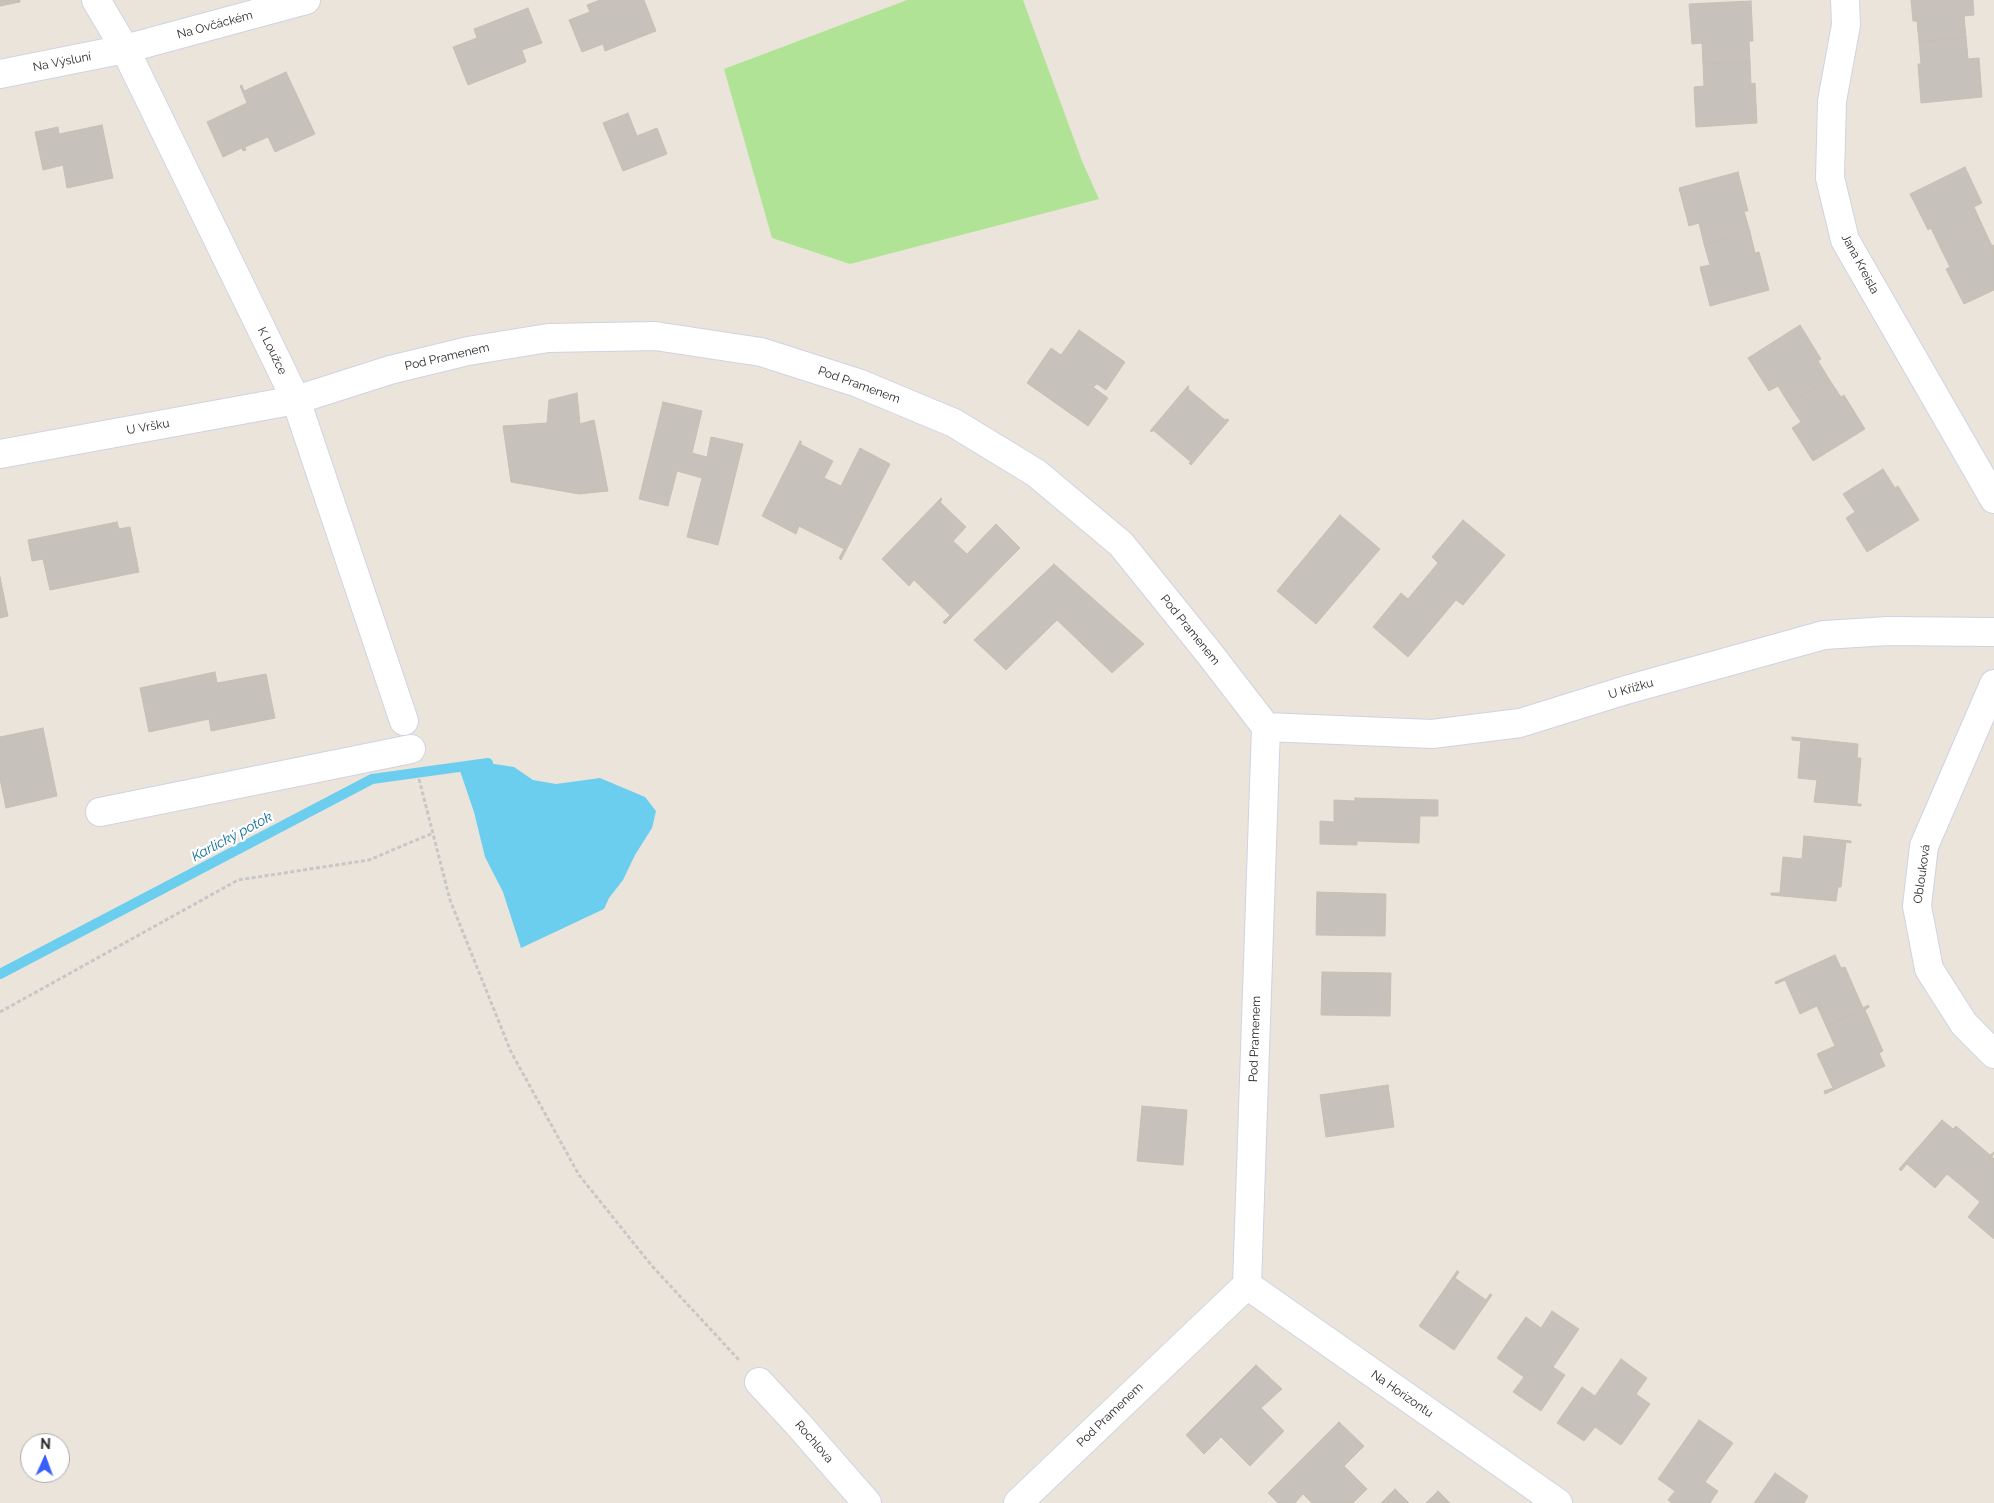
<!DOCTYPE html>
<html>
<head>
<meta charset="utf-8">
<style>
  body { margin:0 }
  #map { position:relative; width:1994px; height:1503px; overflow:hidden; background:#ebe4da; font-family:Raleway,sans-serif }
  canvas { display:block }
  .north { position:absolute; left:20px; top:1433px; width:50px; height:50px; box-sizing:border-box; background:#fff; border:1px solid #a9a9a9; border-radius:50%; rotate:2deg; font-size:14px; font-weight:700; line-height:20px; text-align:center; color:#292929 }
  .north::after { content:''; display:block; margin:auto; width:18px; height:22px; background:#3860fa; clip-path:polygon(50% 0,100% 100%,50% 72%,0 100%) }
</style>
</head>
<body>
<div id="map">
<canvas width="1994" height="1503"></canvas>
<div class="north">N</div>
</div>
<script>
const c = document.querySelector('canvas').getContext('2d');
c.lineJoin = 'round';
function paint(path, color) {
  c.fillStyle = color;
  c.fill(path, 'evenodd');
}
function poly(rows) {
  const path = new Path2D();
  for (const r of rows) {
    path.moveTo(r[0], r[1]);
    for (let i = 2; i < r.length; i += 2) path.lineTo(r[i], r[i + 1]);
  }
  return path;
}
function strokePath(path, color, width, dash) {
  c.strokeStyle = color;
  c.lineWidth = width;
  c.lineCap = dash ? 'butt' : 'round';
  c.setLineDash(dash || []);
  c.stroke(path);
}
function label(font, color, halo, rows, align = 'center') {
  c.font = font + ' Raleway,sans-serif';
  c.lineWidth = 4.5;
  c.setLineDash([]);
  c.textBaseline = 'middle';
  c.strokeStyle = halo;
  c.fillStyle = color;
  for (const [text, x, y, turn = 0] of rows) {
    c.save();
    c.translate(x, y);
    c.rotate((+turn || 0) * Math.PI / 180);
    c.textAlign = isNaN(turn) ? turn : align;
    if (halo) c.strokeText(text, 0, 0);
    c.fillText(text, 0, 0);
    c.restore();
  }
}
const green = poly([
  [907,0,1023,0,1082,161,1099,199,850,264,772,238,724,69]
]);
const water = poly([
  [488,763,514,767,533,780,556,784,600,778,645,797,656,811,652,828,635,855,623,880,609,898,604,909,521,948,503,892,485,857,474,812,459,768]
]);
const stream = poly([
  [0,974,372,779,488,763]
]);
const building = poly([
  [0,0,20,0,20,2,0,6,0,0],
  [600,0,644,0,656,31,605,51,603,44,582,52,569,20,590,12,587,5,600,0],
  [1911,0,1973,0,1974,15,1964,16,1966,37,1919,42,1917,21,1913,21,1911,0],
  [1751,1,1753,41,1749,41,1750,62,1703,64,1702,43,1692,44,1689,4,1751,1],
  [528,8,542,43,522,50,526,62,468,85,453,47,477,38,474,29,528,8],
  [1966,37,1968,59,1979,58,1982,97,1921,103,1918,64,1921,64,1919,42,1966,37],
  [1750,62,1751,84,1755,83,1757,123,1696,127,1694,87,1704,86,1703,64,1750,62],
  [286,72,315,134,275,152,268,137,245,147,246,150,243,151,242,148,223,157,207,122,247,103,240,86,242,85,244,91,286,72],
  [628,113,637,136,657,128,667,154,623,171,603,123,628,113],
  [102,125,113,178,67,188,63,165,43,170,35,132,58,127,59,134,102,125],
  [1965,167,1982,203,1974,207,1983,227,1940,247,1931,228,1928,230,1910,194,1965,167],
  [1738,172,1748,211,1744,211,1750,232,1704,244,1699,223,1689,226,1679,188,1738,172],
  [1983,227,1992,246,1994,245,1994,290,1964,304,1946,269,1950,267,1940,247,1983,227],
  [1750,232,1755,253,1759,252,1769,290,1710,306,1700,267,1710,265,1704,244,1750,232],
  [1800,325,1821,359,1818,361,1829,379,1789,404,1778,386,1769,391,1748,358,1800,325],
  [1079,330,1125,362,1106,390,1097,384,1093,387,1108,398,1088,426,1027,383,1051,348,1061,355,1079,330],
  [1829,379,1841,397,1844,395,1865,429,1813,461,1792,428,1801,422,1789,404,1829,379],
  [1188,386,1189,387,1188,389,1225,420,1227,419,1229,420,1191,465,1189,463,1191,462,1153,430,1152,432,1150,431,1188,386],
  [577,393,580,424,594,420,608,491,579,494,511,482,503,426,547,423,549,400,577,393],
  [663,402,702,411,692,453,707,457,711,437,743,444,718,545,687,537,702,478,677,471,668,506,639,499,663,402],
  [800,441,802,442,800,444,833,461,824,478,841,486,860,448,890,464,841,560,839,558,844,549,799,526,796,534,762,516,800,441],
  [1883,469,1895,488,1898,486,1919,520,1867,552,1846,518,1855,512,1843,494,1883,469],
  [941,498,942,500,940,502,966,527,953,541,967,554,996,524,1020,548,945,624,943,622,950,615,914,580,909,586,882,559,941,498],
  [1340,515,1380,549,1316,624,1277,591,1340,515],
  [1463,520,1505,555,1463,605,1456,600,1408,657,1373,627,1401,593,1408,599,1438,563,1432,557,1463,520],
  [117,522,119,529,130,527,139,572,50,590,43,559,32,561,28,540,117,522],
  [1054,564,1144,644,1112,673,1057,620,1006,670,974,640,1054,564],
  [0,577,8,616,0,618,0,577],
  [215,672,217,683,266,674,275,718,211,731,209,719,149,732,140,688,215,672],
  [43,728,57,796,6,808,0,779,0,737,43,728],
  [1792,737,1858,744,1857,758,1861,758,1857,804,1861,804,1861,806,1814,802,1817,780,1798,778,1801,741,1792,740,1792,737],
  [1355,798,1438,800,1438,816,1420,816,1419,843,1357,841,1357,845,1320,844,1320,821,1334,822,1334,800,1355,801,1355,798],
  [1804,836,1851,841,1851,843,1846,842,1841,887,1838,887,1836,901,1771,895,1771,893,1780,893,1783,857,1802,859,1804,836],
  [1317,892,1386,894,1385,936,1316,935,1317,892],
  [1835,955,1841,968,1845,967,1863,1008,1868,1005,1869,1007,1826,1026,1817,1006,1800,1014,1785,980,1776,984,1775,982,1835,955],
  [1322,972,1391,973,1390,1016,1321,1015,1322,972],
  [1869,1007,1865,1010,1883,1051,1879,1053,1885,1066,1825,1094,1824,1091,1833,1088,1817,1054,1835,1046,1826,1026,1869,1007],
  [1388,1085,1394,1127,1326,1137,1320,1095,1388,1085],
  [1142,1106,1187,1110,1183,1165,1137,1161,1142,1106],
  [1942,1120,1953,1129,1956,1126,1990,1155,1994,1152,1964,1188,1947,1174,1935,1188,1907,1164,1901,1171,1899,1169,1942,1120],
  [1994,1153,1992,1157,1994,1159,1994,1239,1968,1217,1980,1202,1964,1188,1994,1153],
  [1457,1271,1459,1272,1455,1278,1486,1300,1490,1294,1492,1295,1454,1350,1419,1326,1457,1271],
  [1552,1311,1579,1329,1553,1367,1565,1375,1541,1411,1513,1392,1524,1377,1497,1358,1526,1317,1541,1328,1552,1311],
  [1621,1359,1647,1378,1636,1394,1650,1404,1621,1445,1595,1427,1584,1441,1557,1423,1582,1387,1595,1396,1621,1359],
  [1256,1365,1282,1389,1261,1408,1284,1431,1250,1466,1221,1437,1204,1454,1186,1435,1256,1365],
  [1699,1420,1733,1443,1705,1482,1718,1491,1710,1503,1672,1503,1668,1500,1675,1491,1658,1479,1699,1420],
  [1339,1422,1364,1446,1344,1466,1367,1489,1353,1503,1312,1503,1303,1494,1295,1503,1278,1503,1268,1493,1339,1422],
  [1775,1473,1808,1496,1804,1503,1754,1503,1775,1473],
  [1395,1489,1409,1503,1381,1503,1395,1489],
  [1438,1491,1450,1503,1426,1503,1438,1491]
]);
const path = poly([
  [419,779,450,900,511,1052,579,1175,652,1266,739,1360],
  [0,1012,238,880,369,860,433,833]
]);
const minor = poly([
  [96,0,125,49,296,400,404,721],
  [1845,0,1846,25,1832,101,1830,178,1845,240,1994,499],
  [0,74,125,49,306,0],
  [0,454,296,400,390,370,468,351,548,338,655,336,761,352,858,383,954,423,1036,473,1121,544,1209,653,1266,727,1247,1285,1018,1503],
  [1994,684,1924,846,1917,906,1929,969,1964,1024,1994,1054],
  [1266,727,1432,734,1520,723,1626,690,1824,635,1888,631,1994,632],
  [100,812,411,749],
  [1247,1285,1558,1503],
  [759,1382,798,1424,867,1503]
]);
const streetNames = [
  ["Na Ovčáckém",215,25,-15],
  ["Na Výsluní",62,62,-11],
  ["Jana Kreisla",1860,264,62],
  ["K Loužce",272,351,64],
  ["Pod Pramenem",447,357,-13],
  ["Pod Pramenem",859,385,20],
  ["U Vršku",148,427,-10],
  ["Pod Pramenem",1190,630,51],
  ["U Křížku",1631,689,-16],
  ["Oblouková",1922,874,-82],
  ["Pod Pramenem",1255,1039,-88],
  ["Na Horizontu",1402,1394,35],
  ["Pod Pramenem",1110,1415,-44],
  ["Rochlova",814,1442,49]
];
const waterNames = [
  ["Karlický potok",232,837,-28]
];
paint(green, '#b1e396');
paint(water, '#6cceef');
strokePath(stream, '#6cceef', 10);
paint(building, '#c6c1ba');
strokePath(building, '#c6c0b4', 1);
strokePath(minor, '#cfd3e2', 30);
strokePath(path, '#c7c7c7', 3, [4, 2.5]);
strokePath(minor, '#fff', 28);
label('12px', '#292929', '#fff', streetNames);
label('italic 14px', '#0d6b99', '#fff', waterNames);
</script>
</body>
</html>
